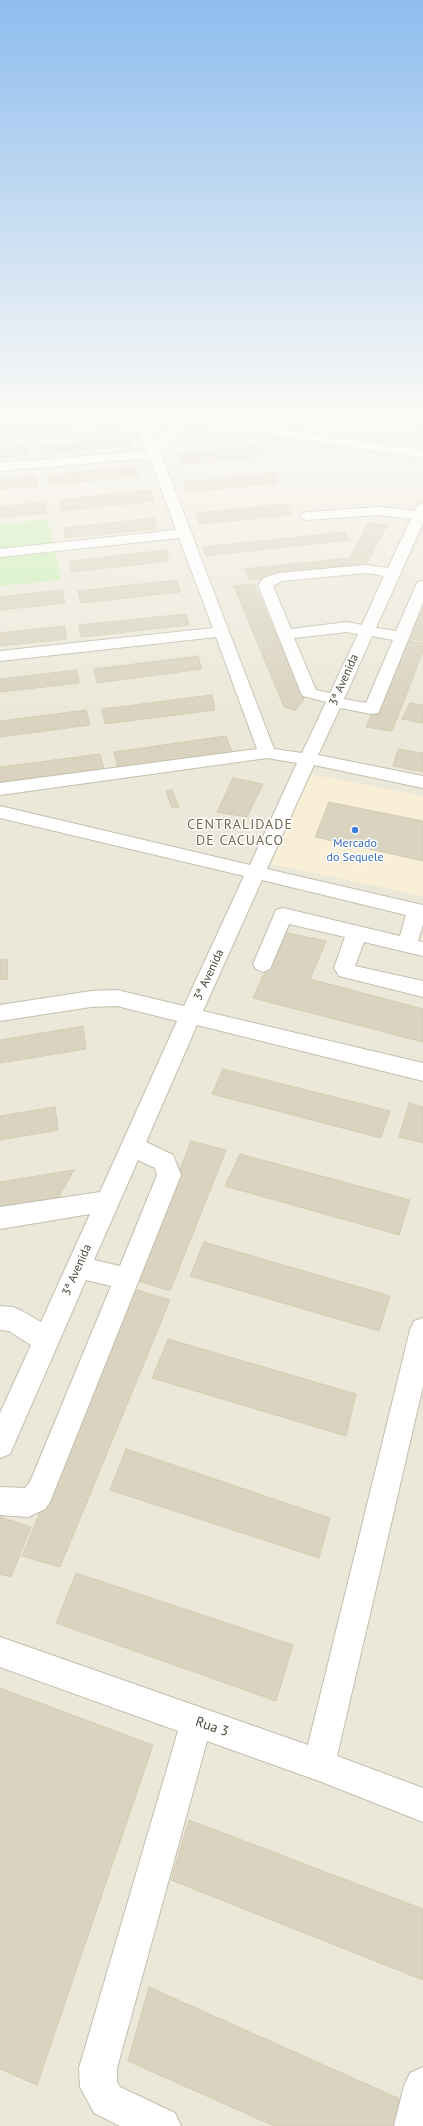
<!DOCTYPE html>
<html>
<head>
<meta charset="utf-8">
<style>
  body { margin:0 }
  canvas { display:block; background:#f6f5eb }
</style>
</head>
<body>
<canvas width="423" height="2126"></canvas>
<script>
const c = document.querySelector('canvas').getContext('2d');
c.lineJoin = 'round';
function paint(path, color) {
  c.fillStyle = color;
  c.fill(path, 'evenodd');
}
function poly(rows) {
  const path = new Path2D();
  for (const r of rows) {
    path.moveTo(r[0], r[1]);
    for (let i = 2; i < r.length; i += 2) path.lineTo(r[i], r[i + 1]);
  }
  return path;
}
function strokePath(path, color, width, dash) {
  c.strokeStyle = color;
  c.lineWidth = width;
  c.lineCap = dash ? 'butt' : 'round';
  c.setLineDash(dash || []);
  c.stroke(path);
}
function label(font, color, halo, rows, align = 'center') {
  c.font = font + ' "PT Sans",sans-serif';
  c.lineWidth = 3;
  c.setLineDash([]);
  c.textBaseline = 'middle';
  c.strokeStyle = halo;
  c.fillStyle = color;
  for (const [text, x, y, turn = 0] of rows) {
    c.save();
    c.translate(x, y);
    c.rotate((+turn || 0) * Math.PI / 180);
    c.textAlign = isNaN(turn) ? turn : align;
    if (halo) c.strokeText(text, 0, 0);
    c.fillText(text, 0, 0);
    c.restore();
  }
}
const residential = poly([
  [0,415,423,415,423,2126,0,2126]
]);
const commercial = poly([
  [310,774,423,796,423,896,271,864]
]);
const green = poly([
  [48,519,61,580,0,586,0,524]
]);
const building = poly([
  [68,420,69,429,0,435,0,426,68,420],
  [129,438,131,446,43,454,42,446,129,438],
  [26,446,28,455,0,458,0,449,26,446],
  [261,446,264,456,182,464,178,454,261,446],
  [136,466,138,476,50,485,48,475,136,466],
  [274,473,277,483,186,492,183,482,274,473],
  [35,476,38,485,0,489,0,480,35,476],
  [151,490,154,501,61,511,59,500,151,490],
  [45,502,47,513,0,518,0,507,45,502],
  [286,504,291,515,200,524,196,513,286,504],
  [154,518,157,529,65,538,64,528,154,518],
  [368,523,387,525,365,567,250,580,244,569,350,558,368,523],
  [345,532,349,540,206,556,203,547,345,532],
  [166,550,169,561,72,572,70,561,166,550],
  [177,580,180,592,81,603,78,591,177,580],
  [254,584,304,700,295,710,284,707,234,586,254,584],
  [62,590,65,603,0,610,0,597,62,590],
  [423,595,423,641,405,638,423,595],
  [186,614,189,625,81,637,79,625,186,614],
  [64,626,67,639,0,646,0,633,64,626],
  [404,640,423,643,423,652,392,731,366,727,404,640],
  [198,656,202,669,97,683,94,669,198,656],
  [77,670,79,683,0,692,0,679,77,670],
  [212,695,215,710,105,724,102,709,212,695],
  [410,703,423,705,423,723,402,719,410,703],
  [86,710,90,725,0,737,0,721,86,710],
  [226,736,233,754,118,769,114,752,226,736],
  [398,749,423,753,423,772,393,766,398,749],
  [100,754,104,769,0,783,0,767,100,754],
  [233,778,263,784,247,817,217,812,233,778],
  [172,790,179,807,172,808,166,791,172,790],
  [329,802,423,821,423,861,315,837,329,802],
  [283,932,326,941,310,979,423,1009,423,1042,253,998,283,932],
  [7,959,8,979,0,980,0,960,7,959],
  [83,1026,86,1049,0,1063,0,1040,83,1026],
  [223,1069,390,1111,381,1138,212,1094,223,1069],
  [409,1103,423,1107,423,1143,399,1137,409,1103],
  [55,1107,58,1130,0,1140,0,1116,55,1107],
  [191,1141,226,1150,170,1291,136,1280,191,1141],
  [240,1154,410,1200,399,1235,225,1186,240,1154],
  [74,1170,58,1198,0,1209,0,1182,74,1170],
  [204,1242,390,1296,379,1331,190,1276,204,1242],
  [131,1288,170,1300,60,1567,22,1556,131,1288],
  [168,1339,356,1394,346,1436,152,1378,168,1339],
  [126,1449,330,1518,319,1558,110,1490,126,1449],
  [0,1517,31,1527,11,1577,0,1574,0,1517],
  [76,1573,293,1645,276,1701,56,1623,76,1573],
  [0,1688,153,1745,37,2085,0,2069,0,1688],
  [189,1820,423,1909,423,1980,171,1880,189,1820],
  [149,1987,400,2099,395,2126,274,2126,128,2061,149,1987]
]);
const minor = poly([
  [62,415,92,415,134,420,133,415,145,415,147,425,156,444,173,422,148,418,146,415,181,415,423,450,423,458,184,423,161,454,274,749,302,753,326,702,303,696,301,693,258,585,264,578,279,573,366,565,388,568,411,519,379,515,306,520,299,516,306,512,379,507,415,511,418,505,423,504,423,523,376,628,396,631,416,585,418,582,423,581,423,603,380,709,378,713,372,714,340,708,318,755,423,776,423,788,314,765,267,869,423,905,423,924,418,941,423,942,423,956,364,942,355,966,423,981,423,997,339,976,334,968,345,937,289,924,270,969,263,972,256,969,253,964,276,910,283,908,400,936,406,915,262,880,203,1011,423,1063,423,1081,197,1025,146,1142,173,1155,181,1175,50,1502,45,1509,28,1517,0,1515,0,1487,25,1488,30,1482,111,1286,86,1280,10,1454,0,1458,0,1413,31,1345,9,1331,0,1330,0,1306,13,1307,22,1311,41,1322,90,1214,0,1229,0,1207,100,1192,177,1021,117,1006,91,1007,0,1021,0,1005,91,991,117,990,184,1006,244,876,0,818,0,806,250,865,297,763,267,758,0,795,0,783,257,749,216,637,0,661,0,651,213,628,179,538,0,557,0,549,176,530,150,458,0,471,0,463,147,451,136,428,68,419,62,415],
  [366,573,384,576,362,625,347,622,291,629,273,586,282,581,366,573],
  [347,632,358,634,330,693,316,690,294,638,347,632],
  [372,636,393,640,366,703,344,699,372,636],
  [138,1160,155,1168,157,1175,120,1266,94,1260,138,1160],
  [423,1318,423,1386,337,1756,423,1788,423,1822,319,1781,207,1741,117,2068,117,2082,120,2087,175,2113,181,2126,120,2126,94,2113,80,2087,79,2068,178,1731,0,1667,0,1637,308,1745,410,1330,414,1321,423,1318],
  [423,2067,423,2126,394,2126,404,2086,410,2073,423,2067]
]);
const markers = [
  [355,830,4,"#3f7fe0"]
];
const streetNames = [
  ["3ª Avenida",344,680,-66],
  ["3ª Avenida",209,975,-65],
  ["3ª Avenida",77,1270,-66]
];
const shopNames = [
  ["Mercado",355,844],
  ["do Sequele",355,858]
];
const quarterNames = [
  ["CENTRALIDADE",240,825],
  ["DE CACUACO",240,841]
];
const nearStreetnames = [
  ["Rua 3",212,1727,19]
];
paint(residential, '#ebe8d9');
paint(commercial, '#f9efd6');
paint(green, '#c9edb1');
paint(building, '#d9d3bf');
strokePath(building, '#d5ccb2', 1);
strokePath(minor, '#c3bfac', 2);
paint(minor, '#fff');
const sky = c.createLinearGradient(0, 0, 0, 712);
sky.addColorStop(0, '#8dbcee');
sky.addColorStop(0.58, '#fbfaf6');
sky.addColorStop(1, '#fbfaf600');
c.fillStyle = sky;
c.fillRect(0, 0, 423, 712);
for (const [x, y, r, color] of markers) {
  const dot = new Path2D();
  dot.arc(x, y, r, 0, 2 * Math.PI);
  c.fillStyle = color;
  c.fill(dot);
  strokePath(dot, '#fff', 1.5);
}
label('12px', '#4c4738', '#fff', streetNames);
label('12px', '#366cbe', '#fff', shopNames);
c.letterSpacing = '1px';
label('14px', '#6f674e', '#fff', quarterNames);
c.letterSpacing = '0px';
label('14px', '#4c4738', '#fff', nearStreetnames);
</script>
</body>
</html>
